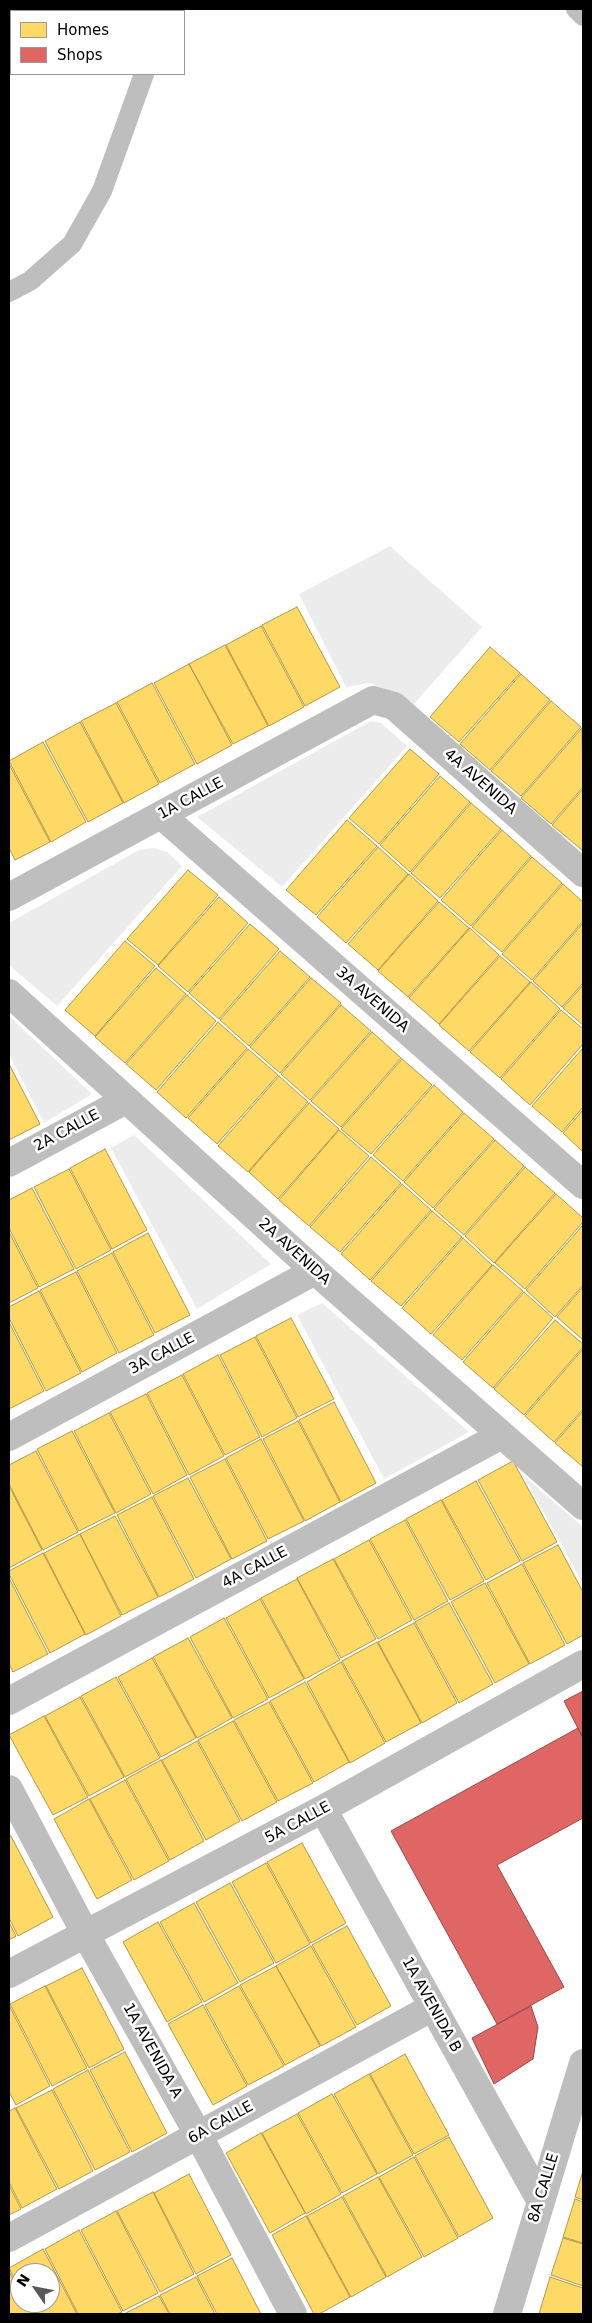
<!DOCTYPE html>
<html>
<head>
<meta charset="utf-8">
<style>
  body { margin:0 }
  #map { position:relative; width:592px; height:2323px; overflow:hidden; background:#fff; font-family:"DejaVu Sans",sans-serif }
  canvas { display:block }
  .frame { position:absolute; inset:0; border:10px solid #000; pointer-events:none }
  .legend { position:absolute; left:10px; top:10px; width:175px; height:65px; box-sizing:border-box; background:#fff; border:1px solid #999; margin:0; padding:6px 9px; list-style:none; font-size:15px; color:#000 }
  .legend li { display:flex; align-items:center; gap:10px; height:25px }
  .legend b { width:25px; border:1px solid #999 }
  .north { position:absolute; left:10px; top:2263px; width:50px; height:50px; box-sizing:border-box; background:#fff; border:1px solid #999; border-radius:50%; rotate:303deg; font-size:14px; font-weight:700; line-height:20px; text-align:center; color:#000 }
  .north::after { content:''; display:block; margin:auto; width:18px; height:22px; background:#595959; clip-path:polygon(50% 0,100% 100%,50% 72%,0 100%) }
</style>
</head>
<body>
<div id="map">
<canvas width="592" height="2323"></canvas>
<div class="frame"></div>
<ul class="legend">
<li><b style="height:14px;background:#ffd966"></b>Homes</li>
<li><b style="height:14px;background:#e06666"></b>Shops</li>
</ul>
<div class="north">N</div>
</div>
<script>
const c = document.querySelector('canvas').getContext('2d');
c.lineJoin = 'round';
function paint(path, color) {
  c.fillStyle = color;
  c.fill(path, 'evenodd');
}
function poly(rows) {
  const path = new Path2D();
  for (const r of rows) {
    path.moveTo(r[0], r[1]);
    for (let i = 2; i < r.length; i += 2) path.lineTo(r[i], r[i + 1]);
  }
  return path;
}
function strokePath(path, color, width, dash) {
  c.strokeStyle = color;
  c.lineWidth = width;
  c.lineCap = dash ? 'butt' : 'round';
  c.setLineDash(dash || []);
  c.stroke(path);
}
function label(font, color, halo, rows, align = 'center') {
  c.font = font + ' "DejaVu Sans",sans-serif';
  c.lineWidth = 5;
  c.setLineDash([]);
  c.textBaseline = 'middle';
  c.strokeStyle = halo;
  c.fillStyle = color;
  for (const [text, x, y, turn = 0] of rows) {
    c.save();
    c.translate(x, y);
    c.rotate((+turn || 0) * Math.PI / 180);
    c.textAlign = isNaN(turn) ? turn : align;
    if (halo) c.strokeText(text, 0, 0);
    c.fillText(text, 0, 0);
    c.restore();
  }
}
const green = poly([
  [390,546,482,627,413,705,399,695,370,683,346,687,299,594],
  [371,721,381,723,407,746,282,887,197,817],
  [154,848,167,852,182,866,57,1006,9,965,9,923,139,850],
  [9,1016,92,1094,44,1123,9,1054],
  [134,1135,271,1264,197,1309,111,1148],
  [322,1303,469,1432,384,1479,297,1315],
  [523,1475,583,1527,583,1584]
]);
const homes = poly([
  [297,607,340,687,305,706,262,625,297,607],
  [261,626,304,707,269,726,226,645,261,626],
  [225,645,268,726,233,744,189,664,225,645],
  [490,647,520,673,459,742,430,717,490,647],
  [189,664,232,745,197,764,154,683,189,664],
  [521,674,550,700,490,770,460,744,521,674],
  [152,683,195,764,160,783,117,702,152,683],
  [551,701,581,727,521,796,491,771,551,701],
  [116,703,159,784,124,803,81,721,116,703],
  [80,722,123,803,88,822,45,741,80,722],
  [582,728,583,787,551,824,521,798,582,728],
  [43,742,86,822,51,842,9,761,43,742],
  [410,749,439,774,379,844,349,818,410,749],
  [9,764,50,842,15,860,9,848,9,764],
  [440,776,470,802,410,872,380,845,440,776],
  [583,789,583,849,582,850,552,825,583,789],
  [471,803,501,829,440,898,411,873,471,803],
  [347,820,377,846,316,915,286,890,347,820],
  [502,830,531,856,471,926,441,900,502,830],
  [378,847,408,874,346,943,317,917,378,847],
  [532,857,562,883,502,952,472,927,532,857],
  [188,870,218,895,158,965,127,939,188,870],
  [409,874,438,901,378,970,348,944,409,874],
  [563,884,583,902,583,921,532,980,502,954,563,884],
  [219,897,248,923,188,992,158,966,219,897],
  [439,902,469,928,408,997,378,971,439,902],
  [583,923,583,983,562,1007,533,981,583,923],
  [250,924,279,949,219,1019,189,993,250,924],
  [470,928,499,955,439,1024,409,998,470,928],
  [125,941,155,966,95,1036,65,1010,125,941],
  [280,951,310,977,249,1046,220,1020,280,951],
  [500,956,530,982,469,1051,439,1025,500,956],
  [156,968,186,994,125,1063,95,1037,156,968],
  [311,978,341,1003,280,1073,250,1047,311,978],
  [531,982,560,1009,500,1078,470,1052,531,982],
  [583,985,583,1025,563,1008,583,985],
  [187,995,216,1021,156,1090,126,1064,187,995],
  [341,1005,371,1031,310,1100,281,1074,341,1005],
  [561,1010,583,1029,583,1044,530,1105,501,1079,561,1010],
  [218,1022,247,1048,186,1118,157,1092,218,1022],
  [372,1032,401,1058,341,1127,311,1101,372,1032],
  [583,1048,583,1107,562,1132,532,1106,583,1048],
  [248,1049,278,1075,217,1144,188,1118,248,1049],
  [402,1059,432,1085,371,1154,341,1129,402,1059],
  [9,1064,40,1124,9,1140,9,1064],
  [279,1076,308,1102,248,1172,218,1146,279,1076],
  [434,1085,463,1112,403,1181,373,1155,434,1085],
  [309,1103,339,1129,278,1199,249,1172,309,1103],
  [583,1110,583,1152,563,1133,583,1110],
  [464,1113,494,1139,433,1208,404,1182,464,1113],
  [339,1130,369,1156,309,1226,279,1200,339,1130],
  [495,1140,524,1166,464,1235,434,1209,495,1140],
  [105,1149,147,1230,112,1249,70,1168,105,1149],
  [371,1157,401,1183,340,1252,310,1227,371,1157],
  [525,1167,555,1193,494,1263,465,1236,525,1167],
  [69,1169,111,1250,76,1269,34,1187,69,1169],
  [402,1184,431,1210,370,1280,341,1254,402,1184],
  [32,1188,74,1269,39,1287,9,1228,9,1200,32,1188],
  [556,1194,583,1218,583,1222,525,1289,495,1263,556,1194],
  [432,1211,462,1237,401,1306,371,1281,432,1211],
  [583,1225,583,1285,555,1317,526,1290,583,1225],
  [9,1232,38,1288,9,1303,9,1232],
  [148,1233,190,1315,155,1333,113,1252,148,1233],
  [463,1238,492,1265,431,1334,402,1308,463,1238],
  [112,1253,154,1335,119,1353,77,1271,112,1253],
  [493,1265,523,1291,462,1360,433,1335,493,1265],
  [76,1272,117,1353,82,1372,40,1290,76,1272],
  [583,1287,583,1340,557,1317,583,1287],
  [39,1291,81,1373,46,1391,9,1318,9,1307,39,1291],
  [524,1292,553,1318,493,1388,463,1362,524,1292],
  [291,1318,334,1399,298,1417,256,1336,291,1318],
  [555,1320,583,1344,583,1347,524,1415,494,1389,555,1320],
  [9,1322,44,1391,9,1409,9,1322],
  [255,1337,297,1418,262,1437,220,1355,255,1337],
  [583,1349,583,1409,554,1442,525,1416,583,1349],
  [218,1355,260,1437,225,1455,183,1374,218,1355],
  [182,1375,224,1456,189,1475,147,1393,182,1375],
  [146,1394,187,1475,153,1494,110,1412,146,1394],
  [334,1402,376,1483,341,1502,299,1420,334,1402],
  [583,1411,583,1467,555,1443,583,1411],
  [109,1413,151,1494,116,1513,74,1431,109,1413],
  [298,1421,340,1502,305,1521,263,1439,298,1421],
  [72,1431,115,1513,79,1531,37,1449,72,1431],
  [261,1439,304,1521,268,1539,226,1458,261,1439],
  [36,1451,78,1532,43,1550,9,1484,9,1465,36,1451],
  [225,1459,267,1541,232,1559,190,1477,225,1459],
  [513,1461,557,1542,522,1561,478,1480,513,1461],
  [188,1478,231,1559,196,1578,153,1496,188,1478],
  [476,1481,520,1561,486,1580,442,1500,476,1481],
  [9,1486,42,1550,9,1568,9,1486],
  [152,1497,194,1579,159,1597,117,1515,152,1497],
  [441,1500,484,1581,450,1600,406,1519,441,1500],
  [115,1516,158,1597,122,1615,80,1534,115,1516],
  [405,1520,448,1601,414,1620,370,1539,405,1520],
  [80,1534,121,1616,86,1635,44,1553,80,1534],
  [369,1540,412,1620,378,1639,334,1559,369,1540],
  [558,1545,583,1592,583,1635,567,1644,523,1563,558,1545],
  [43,1553,85,1634,50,1653,9,1574,9,1571,43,1553],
  [333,1559,376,1639,341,1658,297,1578,333,1559],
  [522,1564,565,1645,530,1664,487,1583,522,1564],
  [9,1578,48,1654,13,1672,9,1664,9,1578],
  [297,1579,340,1660,305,1679,261,1598,297,1579],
  [485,1583,529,1664,495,1683,451,1602,485,1583],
  [260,1599,304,1679,269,1698,226,1618,260,1599],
  [449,1603,493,1684,459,1703,415,1622,449,1603],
  [224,1618,268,1699,233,1718,190,1637,224,1618],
  [414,1623,457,1703,422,1723,378,1642,414,1623],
  [188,1638,232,1718,197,1738,153,1657,188,1638],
  [377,1642,421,1723,386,1742,342,1661,377,1642],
  [152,1658,196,1738,161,1757,118,1677,152,1658],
  [341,1662,385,1743,350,1763,307,1682,341,1662],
  [116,1677,160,1758,125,1777,81,1696,116,1677],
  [305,1682,349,1762,314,1782,270,1701,305,1682],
  [80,1697,124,1777,89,1796,45,1716,80,1697],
  [269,1702,313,1783,278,1801,234,1720,269,1702],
  [44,1716,88,1797,53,1815,9,1735,44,1716],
  [233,1721,277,1802,242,1821,198,1740,233,1721],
  [197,1741,240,1821,206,1840,162,1760,197,1741],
  [161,1760,204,1841,170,1860,126,1779,161,1760],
  [125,1780,169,1861,134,1880,90,1799,125,1780],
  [89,1799,132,1880,97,1899,54,1819,89,1799],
  [11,1836,53,1917,18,1936,9,1918,9,1837,11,1836],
  [302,1843,346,1923,311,1943,267,1862,302,1843],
  [266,1863,310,1944,276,1963,232,1882,266,1863],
  [230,1883,274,1963,240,1982,196,1902,230,1883],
  [194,1903,238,1983,204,2002,160,1922,194,1903],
  [9,1922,16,1936,9,1940,9,1922],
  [158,1922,202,2002,167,2022,123,1942,158,1922],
  [347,1926,391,2006,357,2025,312,1945,347,1926],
  [311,1946,356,2027,321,2046,276,1966,311,1946],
  [276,1966,320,2046,285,2065,240,1985,276,1966],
  [82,1968,124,2049,89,2068,46,1986,82,1968],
  [45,1986,87,2068,52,2086,10,2004,45,1986],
  [239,1986,284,2066,248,2085,205,2005,239,1986],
  [9,2005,50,2086,16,2105,9,2092,9,2005],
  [203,2005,247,2086,213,2105,168,2024,203,2005],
  [125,2052,167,2133,132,2152,90,2070,125,2052],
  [405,2054,449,2135,414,2154,370,2074,405,2054],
  [88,2070,130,2152,95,2170,53,2089,88,2070],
  [369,2074,413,2155,378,2174,334,2094,369,2074],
  [52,2090,93,2171,59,2189,16,2108,52,2090],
  [332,2094,377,2174,342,2193,298,2113,332,2094],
  [15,2108,57,2189,22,2208,9,2182,9,2111,15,2108],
  [297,2114,341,2194,306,2214,262,2133,297,2114],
  [261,2133,305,2213,270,2233,226,2153,261,2133],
  [449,2137,493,2218,459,2237,415,2156,449,2137],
  [414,2157,458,2238,424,2257,379,2177,414,2157],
  [583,2171,583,2200,575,2197,583,2171],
  [189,2174,231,2255,196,2274,154,2193,189,2174],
  [378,2177,422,2257,387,2277,343,2196,378,2177],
  [9,2185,21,2209,9,2215,9,2185],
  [153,2192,194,2274,160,2292,117,2211,153,2192],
  [342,2197,386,2277,351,2297,307,2216,342,2197],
  [575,2199,583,2202,583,2243,563,2237,575,2199],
  [116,2211,158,2293,123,2311,81,2230,116,2211],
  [306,2216,350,2297,319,2314,314,2314,272,2235,306,2216],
  [79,2230,122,2312,117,2314,78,2314,45,2249,79,2230],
  [563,2238,583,2244,583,2286,551,2275,563,2238],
  [43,2249,77,2314,32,2314,26,2303,50,2303,50,2273,20,2273,20,2290,9,2268,43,2249],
  [232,2258,261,2314,217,2314,197,2276,232,2258],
  [9,2271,20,2293,20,2303,25,2303,31,2314,9,2314,9,2271],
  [196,2277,215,2314,170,2314,160,2295,196,2277],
  [550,2277,583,2288,583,2314,539,2314,550,2277],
  [159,2296,169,2314,124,2314,159,2296]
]);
const shops = poly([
  [583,1691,583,1738,564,1701,583,1691],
  [578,1728,583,1738,583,1818,497,1865,564,1987,497,2024,391,1831,578,1728],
  [531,2006,538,2027,533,2059,494,2084,472,2038,531,2006]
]);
const lane = poly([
  [576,9,583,16],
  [167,11,168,9],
  [9,292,30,281,72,244,102,191,144,74]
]);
const street = poly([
  [161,815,583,1185],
  [9,897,373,700,394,706,583,873],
  [9,993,315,1271,583,1506],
  [9,1163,126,1100],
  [9,1437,315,1271],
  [9,1701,502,1435],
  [9,1789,86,1935,199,2136,293,2314],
  [323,1809,540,2200],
  [9,1974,323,1809,583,1664],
  [9,2238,433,2007],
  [507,2314,583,2063]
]);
const streetNames = [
  ["4A AVENIDA",480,782,41],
  ["1A CALLE",191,799,-28],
  ["3A AVENIDA",372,1000,41],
  ["2A CALLE",67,1131,-28],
  ["2A AVENIDA",294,1252,42],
  ["3A CALLE",162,1354,-28],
  ["4A CALLE",255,1568,-28],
  ["5A CALLE",298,1823,-28],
  ["1A AVENIDA B",431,2005,61],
  ["1A AVENIDA A",152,2051,61],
  ["6A CALLE",221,2123,-29],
  ["8A CALLE",544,2188,-73]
];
paint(green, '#ececec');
paint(homes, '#ffd966');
strokePath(homes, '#b29847', 1);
paint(shops, '#e06666');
strokePath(shops, '#9d4747', 1);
strokePath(lane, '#bebebe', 20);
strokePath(street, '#bebebe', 28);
label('15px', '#000', '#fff', streetNames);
</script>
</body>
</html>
